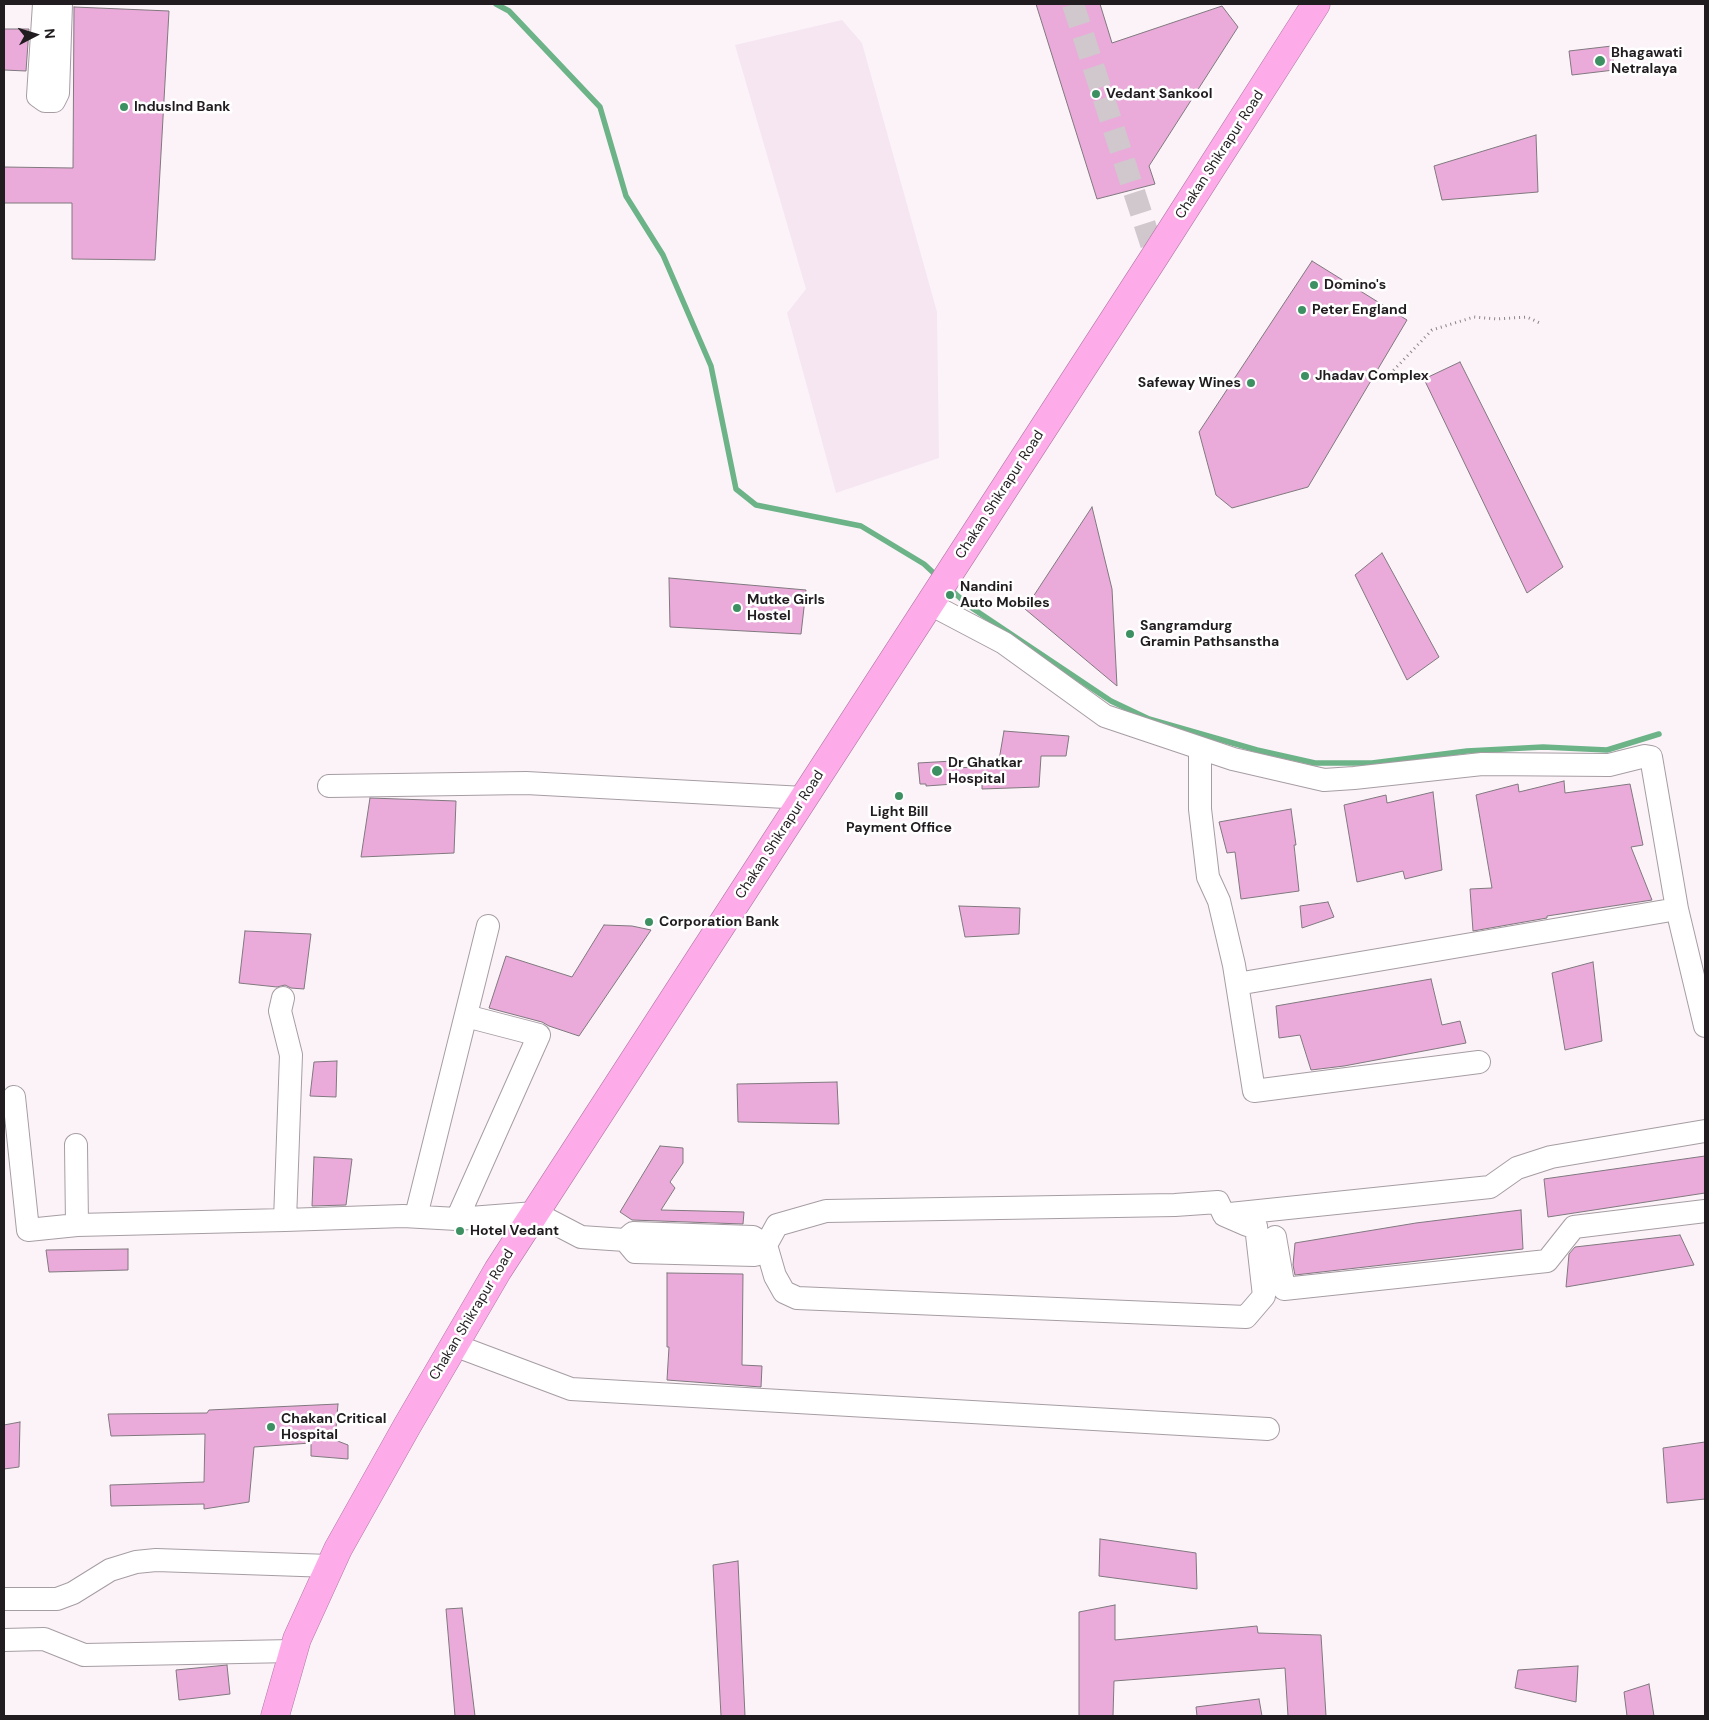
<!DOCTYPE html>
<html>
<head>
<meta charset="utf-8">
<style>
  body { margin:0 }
  #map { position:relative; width:1709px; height:1720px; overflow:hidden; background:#fcf3f9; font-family:"DM Sans",sans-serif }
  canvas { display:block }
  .frame { position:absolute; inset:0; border:5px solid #201c1f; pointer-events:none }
  .north { position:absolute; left:10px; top:10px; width:50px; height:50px; -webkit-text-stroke:4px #fff; paint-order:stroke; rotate:85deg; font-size:14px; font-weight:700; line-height:20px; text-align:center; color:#201c1f }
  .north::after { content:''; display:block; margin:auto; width:18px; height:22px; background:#201c1f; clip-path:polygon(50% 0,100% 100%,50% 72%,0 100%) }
</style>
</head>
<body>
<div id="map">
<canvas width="1709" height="1720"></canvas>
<div class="frame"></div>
<div class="north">N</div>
</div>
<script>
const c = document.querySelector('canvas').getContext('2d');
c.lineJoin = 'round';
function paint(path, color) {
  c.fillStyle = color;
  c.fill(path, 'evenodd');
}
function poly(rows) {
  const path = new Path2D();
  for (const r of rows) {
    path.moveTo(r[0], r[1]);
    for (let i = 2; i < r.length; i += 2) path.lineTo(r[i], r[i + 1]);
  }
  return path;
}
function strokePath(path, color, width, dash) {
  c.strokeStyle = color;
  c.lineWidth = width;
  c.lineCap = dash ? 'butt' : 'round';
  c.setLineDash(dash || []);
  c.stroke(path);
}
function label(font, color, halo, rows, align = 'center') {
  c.font = font + ' "DM Sans",sans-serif';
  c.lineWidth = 5;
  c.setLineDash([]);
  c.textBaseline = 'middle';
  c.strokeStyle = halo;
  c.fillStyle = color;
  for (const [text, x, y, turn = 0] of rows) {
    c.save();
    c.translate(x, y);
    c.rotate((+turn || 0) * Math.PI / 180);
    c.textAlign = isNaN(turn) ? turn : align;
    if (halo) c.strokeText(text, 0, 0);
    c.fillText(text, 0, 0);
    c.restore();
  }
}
const built = poly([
  [842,20,862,43,937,312,939,458,836,493,787,313,806,289,735,45]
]);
const stream = poly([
  [496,4,509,11,600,107,626,196,663,255,711,366,736,489,756,505,861,526,924,564,938,577],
  [948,587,969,606,1111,701,1149,719,1257,750,1315,763,1372,763,1467,751,1543,747,1607,750,1659,734]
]);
const building = poly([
  [1036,4,1100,4,1112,43,1222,6,1238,27,1149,166,1155,184,1097,199,1036,4],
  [74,7,169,11,155,260,72,259,72,203,4,203,4,167,73,168,74,7],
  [4,29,29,29,26,71,4,70,4,29],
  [1612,46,1614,70,1572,75,1569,51,1612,46],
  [1536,135,1538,192,1442,200,1434,166,1536,135],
  [1312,261,1407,320,1308,487,1232,508,1216,495,1199,432,1312,261],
  [1460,362,1563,567,1527,593,1424,379,1460,362],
  [1092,507,1112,589,1117,686,1025,609,1092,507],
  [1382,553,1439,657,1407,680,1355,575,1382,553],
  [669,578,806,590,801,634,670,627,669,578],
  [1004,731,1069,736,1066,756,1041,756,1039,787,982,789,982,782,926,786,926,784,920,784,918,763,953,761,954,768,998,766,1004,731],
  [1564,781,1565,793,1630,784,1643,845,1631,847,1652,900,1547,916,1547,918,1473,931,1470,889,1492,888,1476,795,1518,784,1519,792,1564,781],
  [1433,792,1442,870,1405,879,1403,871,1357,882,1344,805,1386,795,1387,803,1433,792],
  [370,798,456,801,454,853,361,857,370,798],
  [1291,809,1296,845,1294,845,1299,891,1241,899,1235,852,1227,853,1219,822,1291,809],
  [1328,902,1334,917,1302,928,1300,906,1328,902],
  [959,906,1020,908,1019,934,965,937,959,906],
  [604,925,632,926,651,930,579,1036,549,1026,542,1022,489,1008,506,956,572,977,604,925],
  [245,931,311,934,304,989,291,988,285,985,277,987,239,983,245,931],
  [1593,962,1602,1041,1565,1050,1552,973,1593,962],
  [1431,979,1442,1025,1460,1021,1466,1043,1344,1066,1311,1070,1300,1035,1279,1038,1276,1006,1431,979],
  [337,1061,336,1097,310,1096,314,1062,337,1061],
  [837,1082,839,1124,738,1122,737,1084,837,1082],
  [660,1146,683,1148,683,1163,670,1182,675,1188,661,1210,744,1212,743,1224,632,1220,620,1212,660,1146],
  [1705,1156,1705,1193,1548,1217,1544,1179,1705,1156],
  [314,1157,352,1159,346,1205,312,1206,314,1157],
  [1521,1210,1523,1249,1295,1275,1293,1265,1295,1243,1416,1223,1521,1210],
  [1680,1235,1694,1265,1566,1287,1569,1254,1575,1247,1680,1235],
  [128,1249,128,1270,49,1272,46,1250,128,1249],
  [667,1273,743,1274,742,1365,762,1366,761,1387,667,1380,669,1347,667,1347,667,1273],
  [338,1404,335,1440,348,1445,348,1459,311,1456,311,1443,254,1447,249,1502,204,1509,204,1504,111,1506,110,1485,204,1482,205,1434,111,1436,108,1414,207,1413,209,1410,338,1404],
  [20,1422,19,1467,4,1469,4,1425,20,1422],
  [1705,1442,1705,1499,1667,1503,1663,1448,1705,1442],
  [1100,1539,1196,1553,1197,1589,1099,1576,1100,1539],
  [738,1561,745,1716,721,1716,713,1565,738,1561],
  [1115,1605,1115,1640,1257,1626,1258,1633,1321,1635,1326,1716,1288,1716,1285,1668,1114,1681,1113,1716,1079,1716,1079,1612,1115,1605],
  [462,1608,475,1716,455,1716,446,1609,462,1608],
  [227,1665,230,1694,179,1700,176,1670,227,1665],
  [1578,1666,1576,1702,1515,1688,1518,1670,1578,1666],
  [1649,1684,1654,1716,1627,1716,1624,1692,1649,1684],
  [1259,1699,1262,1716,1197,1716,1196,1707,1259,1699]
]);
const minorTunnel = poly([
  [1073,4,1155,256]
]);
const path = poly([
  [1390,374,1432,330,1474,317,1497,319,1527,317,1542,324]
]);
const minor = poly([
  [44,4,38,96,45,101,54,101,58,93,61,4],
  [930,604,1004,643,1105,716,1233,759,1324,780,1354,778,1482,764,1609,765,1645,756,1651,757,1677,909,1705,1026],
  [1200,748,1200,809,1208,877,1219,901,1234,965,1254,1091,1479,1062],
  [329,786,526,783,804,798],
  [1237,984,1677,909],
  [283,998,280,1011,291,1055,285,1220],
  [14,1097,28,1230,77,1225,285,1220,403,1216,457,1219,535,1213,581,1237,625,1240,633,1233,753,1237,766,1245,775,1276,784,1292,797,1298,1246,1317,1264,1296,1256,1226,1247,1225,1224,1215,1218,1202,1175,1205,826,1211,777,1225,766,1245,755,1255,635,1252,625,1240],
  [76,1145,77,1225],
  [1230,1214,1490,1187,1517,1168,1551,1157,1705,1131],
  [416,1216,488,926],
  [457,1219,539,1035,466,1016],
  [1275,1237,1284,1289,1547,1261,1574,1227,1705,1211],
  [454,1345,571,1389,1268,1429],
  [4,1599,57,1599,73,1593,110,1570,136,1562,156,1560,330,1566],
  [4,1640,44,1639,84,1655,293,1651]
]);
const highway = poly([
  [275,1716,297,1639,338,1549,407,1426,498,1270,1155,256,1316,4]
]);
const markers = [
  [1600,61,6,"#3d9061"],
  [1096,94,5,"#3d9061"],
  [124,107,5,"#3d9061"],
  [1314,285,5,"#3d9061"],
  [1302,310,5,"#3d9061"],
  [1305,376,5,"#3d9061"],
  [1251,383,5,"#3d9061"],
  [950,595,5,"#3d9061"],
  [737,608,5,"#3d9061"],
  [1130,634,5,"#3d9061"],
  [937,771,6,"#3d9061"],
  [899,796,5,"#3d9061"],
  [649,922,5,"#3d9061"],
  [460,1231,5,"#3d9061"],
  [271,1427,5,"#3d9061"]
];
const poiNames = [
  ["Bhagawati",1611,53],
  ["Netralaya",1611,69],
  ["Vedant Sankool",1106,94],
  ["Induslnd Bank",134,107],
  ["Domino's",1324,285],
  ["Peter England",1312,310],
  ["Jhadav Complex",1315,376],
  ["Safeway Wines",1241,383,"right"],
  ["Nandini",960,587],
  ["Auto Mobiles",960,603],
  ["Mutke Girls",747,600],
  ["Hostel",747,616],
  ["Sangramdurg",1140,626],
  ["Gramin Pathsanstha",1140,642],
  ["Dr Ghatkar",948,763],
  ["Hospital",948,779],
  ["Light Bill",899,812,"center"],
  ["Payment Office",899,828,"center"],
  ["Corporation Bank",659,922],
  ["Hotel Vedant",470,1231],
  ["Chakan Critical",281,1419],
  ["Hospital",281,1435]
];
const streetNames = [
  ["Chakan Shikrapur Road",1220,155,-57],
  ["Chakan Shikrapur Road",1000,495,-57],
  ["Chakan Shikrapur Road",780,835,-57],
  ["Chakan Shikrapur Road",472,1315,-59]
];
paint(built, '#f6e6f1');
strokePath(stream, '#6cb388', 5.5);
paint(building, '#eaabda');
strokePath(building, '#80787e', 1);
strokePath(minorTunnel, '#d0c8cd', 22, [22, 11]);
strokePath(minor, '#a69da3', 24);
strokePath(highway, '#b079a3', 29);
strokePath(path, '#8b8589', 3, [1, 4]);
strokePath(minor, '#fff', 22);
strokePath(highway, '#feabea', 28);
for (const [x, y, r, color] of markers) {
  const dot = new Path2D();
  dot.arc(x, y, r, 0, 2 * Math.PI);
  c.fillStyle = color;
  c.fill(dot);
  strokePath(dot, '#fff', 2);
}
label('bold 14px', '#201c1f', '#fff', poiNames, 'left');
label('14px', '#201c1f', '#fff', streetNames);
</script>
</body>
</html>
